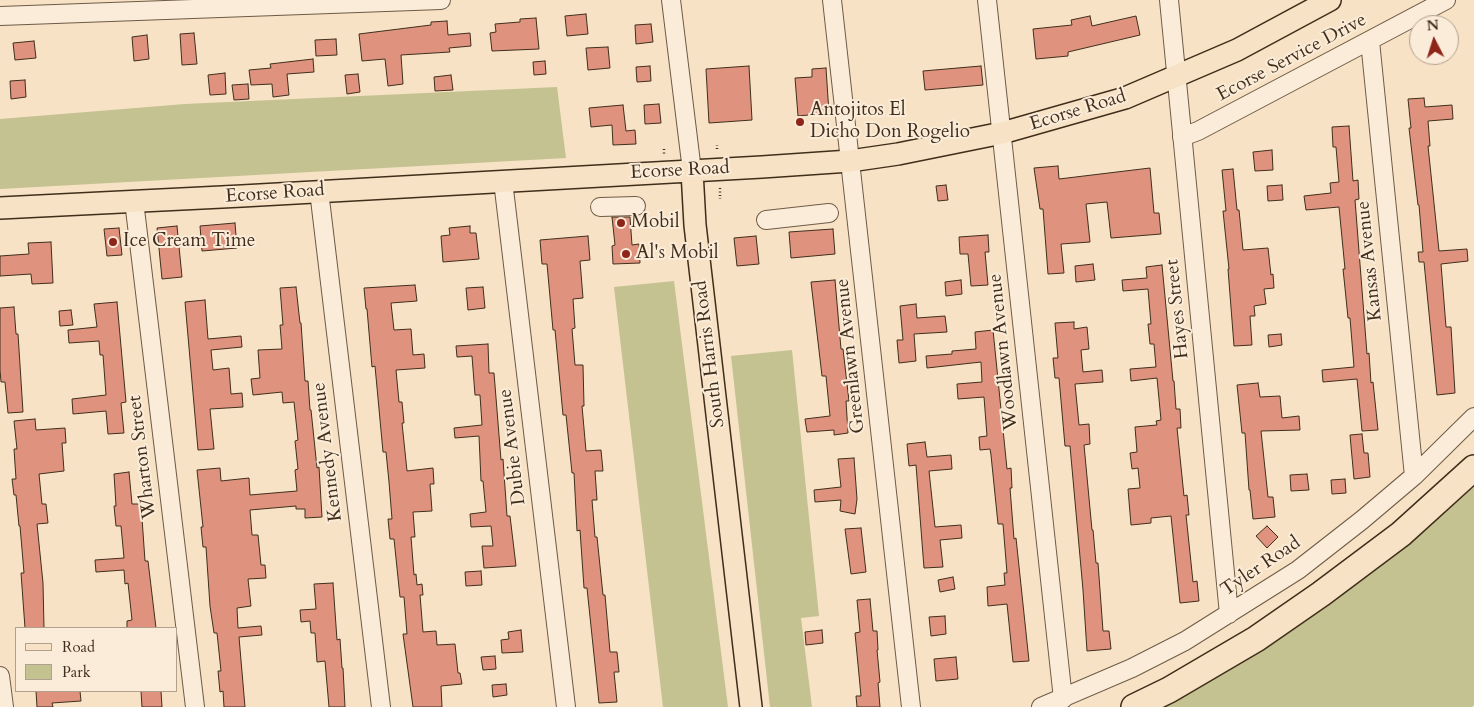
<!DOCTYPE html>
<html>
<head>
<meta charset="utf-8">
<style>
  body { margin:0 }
  #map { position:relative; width:1474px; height:707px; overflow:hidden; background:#f7e2c5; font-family:Cardo,serif }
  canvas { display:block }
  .legend { position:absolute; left:15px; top:627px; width:162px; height:65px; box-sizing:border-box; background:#faecd9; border:1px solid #b0a08d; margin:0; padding:6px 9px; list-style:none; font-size:15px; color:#402e1b }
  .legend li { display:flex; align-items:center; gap:10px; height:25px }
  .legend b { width:25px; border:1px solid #b0a08d }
  .north { position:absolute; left:1409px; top:15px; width:50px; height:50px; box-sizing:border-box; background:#faecd9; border:1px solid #b0a08d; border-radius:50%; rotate:355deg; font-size:14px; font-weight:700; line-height:20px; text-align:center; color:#402e1b }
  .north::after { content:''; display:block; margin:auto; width:18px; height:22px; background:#8f2418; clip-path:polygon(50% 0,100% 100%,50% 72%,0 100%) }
</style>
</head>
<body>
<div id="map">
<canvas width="1474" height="707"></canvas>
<ul class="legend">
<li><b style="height:6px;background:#f7e2c5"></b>Road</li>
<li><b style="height:14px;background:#c3c290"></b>Park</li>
</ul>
<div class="north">N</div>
</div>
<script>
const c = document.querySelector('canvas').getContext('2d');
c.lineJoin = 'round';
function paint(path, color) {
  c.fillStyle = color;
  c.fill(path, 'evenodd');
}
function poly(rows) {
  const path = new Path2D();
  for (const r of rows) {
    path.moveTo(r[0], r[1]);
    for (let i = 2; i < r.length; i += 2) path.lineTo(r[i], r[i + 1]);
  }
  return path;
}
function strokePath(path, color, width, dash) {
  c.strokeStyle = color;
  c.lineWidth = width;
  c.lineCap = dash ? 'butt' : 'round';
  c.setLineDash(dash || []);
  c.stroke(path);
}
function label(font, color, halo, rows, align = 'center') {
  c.font = font + ' Cardo,serif';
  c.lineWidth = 4;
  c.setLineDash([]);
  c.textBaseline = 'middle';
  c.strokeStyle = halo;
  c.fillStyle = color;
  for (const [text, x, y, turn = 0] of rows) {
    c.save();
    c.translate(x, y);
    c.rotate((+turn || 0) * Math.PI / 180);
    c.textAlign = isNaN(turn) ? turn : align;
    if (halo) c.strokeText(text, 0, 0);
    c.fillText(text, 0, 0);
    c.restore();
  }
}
const green = poly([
  [557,87,566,158,0,189,0,119,185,104],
  [674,281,684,360,728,707,663,707,614,287],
  [792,350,819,616,801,618,812,707,770,707,731,356],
  [1474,487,1474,705,1472,707,1160,707,1236,666,1322,610,1396,555]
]);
const building = poly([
  [586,14,588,34,567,36,565,16,586,14],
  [1090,16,1092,26,1136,16,1140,35,1068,52,1068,56,1036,59,1033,29,1072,25,1071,20,1090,16],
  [536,18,539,49,492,51,490,33,496,32,495,24,520,22,520,19,536,18],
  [447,21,448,35,470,33,471,46,449,48,450,52,401,55,403,84,388,86,385,59,362,61,359,34,431,25,431,22,447,21],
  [651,24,653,42,636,44,635,25,651,24],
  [194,33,197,64,182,65,180,34,194,33],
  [147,35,149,59,134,61,132,37,147,35],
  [336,39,337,55,316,56,315,40,336,39],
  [34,41,36,58,15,60,13,43,34,41],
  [608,47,610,68,588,70,586,48,608,47],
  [313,59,314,72,287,74,289,95,273,97,272,84,251,85,249,70,271,68,270,64,313,59],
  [545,61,546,74,534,75,533,62,545,61],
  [650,66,651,81,637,82,636,67,650,66],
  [749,66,752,120,709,123,706,69,749,66],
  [981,66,983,85,925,90,923,71,981,66],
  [826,68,829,113,798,116,795,78,812,77,812,69,826,68],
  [225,73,226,94,210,95,208,75,225,73],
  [358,74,360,92,347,94,345,75,358,74],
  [451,75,453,90,435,91,434,77,451,75],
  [25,80,26,97,11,99,10,81,25,80],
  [248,84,249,99,234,100,232,85,248,84],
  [1424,98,1425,107,1452,105,1453,119,1428,121,1430,146,1428,146,1439,251,1467,249,1468,261,1441,264,1446,327,1451,327,1455,393,1437,395,1424,262,1419,262,1418,252,1423,252,1419,205,1418,205,1409,128,1411,128,1408,99,1424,98],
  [659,104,661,123,645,124,644,105,659,104],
  [623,105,626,131,635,130,636,144,613,145,612,125,591,127,589,108,623,105],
  [1349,126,1353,181,1358,180,1359,199,1355,200,1367,354,1369,353,1371,383,1373,382,1378,430,1362,431,1357,379,1323,382,1322,370,1354,367,1350,318,1348,318,1345,288,1343,269,1345,269,1339,207,1306,210,1304,196,1331,193,1330,183,1339,182,1336,147,1333,147,1332,127,1349,126],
  [1272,150,1273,170,1255,171,1253,152,1272,150],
  [1058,166,1059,179,1150,168,1154,213,1159,213,1161,234,1111,238,1107,202,1086,204,1090,242,1061,244,1064,273,1048,274,1043,209,1040,209,1034,168,1058,166],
  [1233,169,1237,210,1239,210,1243,250,1268,248,1271,275,1273,274,1274,288,1264,289,1266,304,1254,306,1255,316,1250,316,1252,345,1234,346,1228,269,1229,269,1223,211,1226,211,1222,170,1233,169],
  [946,185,948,200,938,201,936,186,946,185],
  [1282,185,1283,200,1268,201,1267,186,1282,185],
  [612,217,630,217,632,245,639,244,640,263,613,264,612,246,615,245,612,217],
  [235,223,237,248,202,251,200,226,235,223],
  [177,226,182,277,162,279,157,228,177,226],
  [470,226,470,233,476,233,479,259,443,262,441,236,450,235,449,228,470,226],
  [119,228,122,255,107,256,104,229,119,228],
  [833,229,835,254,791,258,789,232,833,229],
  [988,235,989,252,985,252,988,285,971,286,968,254,960,254,959,237,988,235],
  [588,236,590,260,580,261,583,298,573,299,575,328,572,329,575,365,583,365,584,406,582,406,586,451,601,450,603,471,595,471,597,500,592,500,595,537,597,537,603,595,605,595,610,652,617,652,619,672,614,672,617,702,599,703,587,588,584,588,580,530,577,531,574,473,572,473,566,415,563,415,555,330,553,330,547,264,542,264,540,240,588,236],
  [756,236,759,264,737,266,734,238,756,236],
  [51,242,53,283,32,284,31,274,0,276,0,256,29,254,28,243,51,242],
  [1093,264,1095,280,1076,282,1075,266,1093,264],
  [1162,265,1173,381,1174,381,1176,409,1180,409,1181,428,1177,428,1184,496,1187,495,1189,515,1186,515,1190,553,1193,582,1197,581,1199,601,1180,603,1171,516,1151,518,1151,523,1131,525,1128,489,1140,488,1138,468,1132,469,1130,453,1137,452,1135,427,1157,425,1156,421,1161,420,1157,378,1131,381,1130,369,1156,367,1154,344,1150,344,1148,324,1151,324,1148,289,1123,291,1122,280,1147,278,1146,267,1162,265],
  [835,280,841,349,843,349,849,401,846,401,848,433,834,435,834,430,807,432,805,419,830,416,826,376,822,376,811,282,835,280],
  [961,280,962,294,946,296,945,282,961,280],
  [415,285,417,301,391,303,394,330,411,329,413,355,424,354,425,368,396,370,399,402,402,402,404,423,402,423,407,471,433,468,434,484,430,484,432,511,413,512,415,537,411,537,414,575,416,574,417,585,422,584,423,595,420,595,423,632,436,631,437,645,455,644,458,673,460,673,462,684,441,686,442,707,413,707,403,634,407,634,404,597,400,597,394,539,390,539,388,519,392,519,389,482,386,452,383,452,375,366,372,367,367,309,366,309,364,288,415,285],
  [296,287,300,323,301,323,305,381,308,381,310,410,311,410,317,468,319,467,322,517,305,518,305,509,296,509,296,506,250,510,252,535,258,535,261,565,265,565,266,578,248,579,251,606,237,608,238,628,261,626,262,635,239,637,245,707,224,707,223,691,220,692,218,671,221,671,217,633,214,633,210,606,206,547,203,547,201,527,203,527,197,470,220,468,221,481,249,478,250,495,297,491,295,470,298,469,295,441,298,440,294,402,283,403,282,392,253,395,251,379,260,378,258,350,282,349,280,325,283,325,280,288,296,287],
  [483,287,485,308,468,310,466,288,483,287],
  [205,300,208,339,241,336,242,347,211,350,213,370,229,368,231,394,242,393,243,407,210,409,214,449,198,450,185,302,205,300],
  [117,302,126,402,121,403,124,433,108,434,106,411,73,414,72,399,106,395,103,355,100,355,99,341,69,343,68,330,97,327,94,304,117,302],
  [916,304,917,318,945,316,947,332,914,334,916,361,899,363,897,340,903,340,900,306,916,304],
  [14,307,16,334,18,334,23,412,8,413,5,382,1,382,0,370,0,308,14,307],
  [71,310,73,325,60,326,59,311,71,310],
  [1074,322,1074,329,1087,327,1089,349,1081,350,1083,372,1102,370,1103,382,1075,384,1079,425,1089,424,1090,444,1084,445,1092,530,1093,530,1096,563,1098,563,1103,631,1109,631,1111,649,1087,651,1083,590,1070,446,1065,446,1059,378,1055,378,1053,358,1058,358,1055,323,1074,322],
  [993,330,1007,469,1011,468,1012,488,1010,488,1014,539,1016,538,1029,661,1013,662,1007,604,988,606,987,587,1005,585,1004,573,1007,573,1003,524,998,524,991,455,990,449,980,450,979,437,987,436,984,397,958,399,957,384,982,382,981,362,927,368,926,356,952,354,952,351,976,349,975,332,993,330],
  [1281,334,1282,345,1269,347,1268,335,1281,334],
  [488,344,489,373,494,373,501,460,503,459,507,516,510,516,516,566,484,568,482,546,493,546,491,526,471,527,470,514,486,512,483,481,481,481,479,436,455,438,454,428,482,425,480,395,475,395,472,356,457,357,456,346,488,344],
  [1258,383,1260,397,1280,396,1282,418,1299,416,1300,430,1261,431,1268,497,1273,497,1275,517,1253,519,1250,490,1249,490,1245,433,1242,433,1237,385,1258,383],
  [35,419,36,430,65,428,66,443,62,443,64,471,39,474,42,504,46,504,48,523,37,524,43,583,44,628,25,628,21,573,24,573,20,526,19,526,16,495,14,495,12,479,16,479,14,449,17,449,14,421,35,419],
  [1362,434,1364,453,1368,453,1370,477,1354,479,1350,435,1362,434],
  [925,442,927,457,951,455,952,469,929,471,935,527,961,525,962,538,940,540,943,567,924,568,916,465,909,466,907,444,925,442],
  [854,458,857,499,855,514,840,511,841,500,815,502,814,490,841,487,838,459,854,458],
  [129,472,132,504,141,504,145,561,148,561,156,628,127,628,127,621,132,620,128,583,125,584,124,570,96,572,95,560,124,558,121,526,116,526,114,506,116,506,114,474,129,472],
  [1307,474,1309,490,1291,491,1290,475,1307,474],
  [1345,479,1346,493,1332,494,1331,480,1345,479],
  [1267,526,1278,537,1267,548,1256,536,1267,526],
  [861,528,866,572,851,574,845,529,861,528],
  [481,571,482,585,466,586,465,572,481,571],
  [953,577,955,589,940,592,938,580,953,577],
  [333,583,337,640,340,639,342,668,343,668,345,707,329,707,325,661,317,662,315,633,311,633,310,621,301,622,300,610,316,609,314,584,333,583],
  [870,599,873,631,877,631,878,650,877,650,880,682,878,683,880,707,857,707,856,696,861,696,855,633,860,632,857,600,870,599],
  [945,616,946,634,931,636,929,617,945,616],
  [521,630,523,652,502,653,501,640,509,639,508,632,521,630],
  [822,630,823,643,806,645,805,632,822,630],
  [495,656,496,669,483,670,481,657,495,656],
  [956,657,958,679,936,681,934,659,956,657],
  [506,684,507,695,493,697,492,685,506,684],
  [36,691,80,691,81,701,52,703,53,707,37,707,36,691],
  [141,691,161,691,162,707,142,707,141,691]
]);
const path = poly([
  [664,149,664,154],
  [717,149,717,145],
  [720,188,720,199]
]);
const minor = poly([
  [671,0,692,171],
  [832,0,911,707],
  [987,0,1063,699],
  [1169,0,1229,614],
  [0,16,441,0],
  [1370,41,1414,476],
  [1182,137,1198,131,1446,0],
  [503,181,566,707],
  [319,191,381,707],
  [134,201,195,707],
  [600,207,636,206],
  [766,220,829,213],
  [0,676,4,707],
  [1041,707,1132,668,1185,641,1298,570,1362,520,1414,476,1474,417]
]);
const major = poly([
  [692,171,695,225,751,707],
  [0,208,242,196,762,167,850,161,898,154,1002,133,1125,98,1237,50,1330,0]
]);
const highway = poly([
  [1134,707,1169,690,1256,639,1321,594,1401,534,1474,468]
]);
const markers = [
  [800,122,5,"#8f2418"],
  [621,223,5,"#8f2418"],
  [113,242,5,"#8f2418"],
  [626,254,5,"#8f2418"]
];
const streetNames = [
  ["Ecorse Service Drive",1292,58,-28],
  ["Ecorse Road",1078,111,-17],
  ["Ecorse Road",680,171,-3],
  ["Ecorse Road",275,194,-4],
  ["Kansas Avenue",1370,261,-96],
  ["Hayes Street",1178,309,-96],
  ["Woodlawn Avenue",1004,352,-96],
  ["South Harris Road",710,354,-97],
  ["Greenlawn Avenue",851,356,-96],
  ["Dubie Avenue",513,447,-97],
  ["Kennedy Avenue",328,452,-97],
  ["Wharton Street",143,457,-97],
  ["Tyler Road",1261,567,-34]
];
const poiNames = [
  ["Antojitos El",810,111],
  ["Dicho Don Rogelio",810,133],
  ["Mobil",631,223],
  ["Ice Cream Time",123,242],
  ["Al's Mobil",636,254]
];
paint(green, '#c3c290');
paint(building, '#df937f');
strokePath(building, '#402e1b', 1);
strokePath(minor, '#6e5b46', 20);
strokePath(major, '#402e1b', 24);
strokePath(highway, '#402e1b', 28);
strokePath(path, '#402e1b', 2.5, [1, 2.5]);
strokePath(minor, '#faecd9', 18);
strokePath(major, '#f7e2c5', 21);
strokePath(highway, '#f7e2c5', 25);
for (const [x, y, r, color] of markers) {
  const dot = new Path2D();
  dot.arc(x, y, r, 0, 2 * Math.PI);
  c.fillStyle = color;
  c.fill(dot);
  strokePath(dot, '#faecd9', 2);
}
label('19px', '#402e1b', '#faecd9', streetNames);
label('19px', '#402e1b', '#faecd9', poiNames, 'left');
</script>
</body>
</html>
